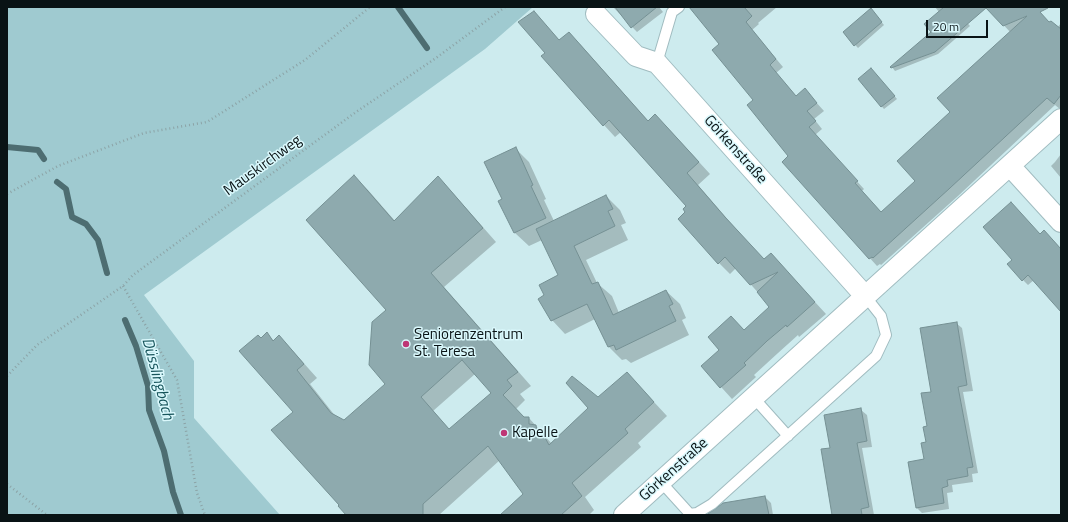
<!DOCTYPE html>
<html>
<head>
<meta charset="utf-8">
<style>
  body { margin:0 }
  #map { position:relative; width:1068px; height:522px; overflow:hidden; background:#cdebee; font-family:"Titillium Web",sans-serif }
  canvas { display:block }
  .frame { position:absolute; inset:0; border:8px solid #091315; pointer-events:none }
  .scale { position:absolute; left:926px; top:20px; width:62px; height:18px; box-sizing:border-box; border:2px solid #091315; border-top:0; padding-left:5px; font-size:12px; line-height:14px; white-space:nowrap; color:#091315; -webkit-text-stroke:3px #daf8fc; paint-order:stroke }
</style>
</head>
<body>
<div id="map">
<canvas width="1068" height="522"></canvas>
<div class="frame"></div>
<div class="scale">20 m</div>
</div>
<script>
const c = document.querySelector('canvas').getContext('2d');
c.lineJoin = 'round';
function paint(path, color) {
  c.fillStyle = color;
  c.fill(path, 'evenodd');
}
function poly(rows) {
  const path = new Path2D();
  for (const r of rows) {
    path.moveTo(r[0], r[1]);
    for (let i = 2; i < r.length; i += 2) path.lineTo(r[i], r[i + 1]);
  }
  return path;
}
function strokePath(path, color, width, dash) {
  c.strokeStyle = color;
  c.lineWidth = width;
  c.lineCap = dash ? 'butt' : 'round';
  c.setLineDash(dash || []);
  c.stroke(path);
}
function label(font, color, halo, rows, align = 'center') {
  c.font = font + ' "Titillium Web",sans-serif';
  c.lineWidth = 3;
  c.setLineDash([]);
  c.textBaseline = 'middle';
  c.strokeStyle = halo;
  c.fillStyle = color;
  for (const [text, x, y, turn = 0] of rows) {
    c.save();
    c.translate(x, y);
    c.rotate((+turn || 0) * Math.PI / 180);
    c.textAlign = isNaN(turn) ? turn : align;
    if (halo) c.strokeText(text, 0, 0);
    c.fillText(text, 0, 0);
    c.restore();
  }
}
const green = poly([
  [7,7,533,7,485,49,144,295,194,361,194,418,280,515,7,515]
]);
const shadow = poly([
  [613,7,659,7,663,12,637,32],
  [703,7,777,7,758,23,759,24,752,30,783,67,776,73,797,97,805,90,824,111,814,119,822,129,815,135,864,189,862,191,882,213,917,182,951,112,1011,33,987,7,1035,7,1049,23,1058,27,1061,23,1061,110,1055,105,958,196,881,265,880,264,877,266,783,162,790,156,721,44],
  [935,7,954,7,970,26,938,54,895,71,892,67,932,32,939,12],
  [534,12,560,41,580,44,649,122,667,127,710,174,698,185,736,229,764,260,771,254,826,314,799,337,798,335,778,353,754,375,756,377,732,399,702,366,745,331,771,307,736,268,730,274,719,263,687,212,688,206,621,132,615,137,604,125,547,53],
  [873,12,884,25,858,48,844,33],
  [874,72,897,99,884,109,859,80],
  [515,148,529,162,546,199,544,200,554,221,606,196,620,210,626,223,621,225,628,240,586,260,597,283,612,296,619,313,666,291,680,304,686,318,682,320,689,335,631,363,626,359,622,360,609,347,595,319,565,334,552,320,546,295,560,276,542,240,529,246,515,233,500,201,503,199],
  [1061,154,1061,178,1051,166,1055,162],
  [354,177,368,190,395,221,438,178,451,191,496,242,444,287,531,386,520,394,525,400,516,409,524,418,529,418,552,444,598,399,627,373,667,416,638,443,641,447,585,497,594,510,589,515,501,515,524,494,500,460,439,515,348,515,341,505,294,412,261,340,267,334,274,341,279,336,292,350,317,378,310,384,336,417,344,421,387,384,388,310],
  [475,374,492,393,450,430,433,411],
  [1040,235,1050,237,1061,249,1061,311,1034,280,1028,285,1023,280],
  [956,323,962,328,973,391,963,392,978,473,972,474,973,482,952,485,953,492,947,493,949,509,922,513,917,508,927,443,932,393],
  [861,410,867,415,872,447,862,448,874,515,831,515,833,515,831,448],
  [765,497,771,503,773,515,732,515]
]);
const stream = poly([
  [398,7,427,48],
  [7,147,38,150,44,159],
  [57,182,66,189,72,217,86,224,98,240,107,273],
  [125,320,136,346,148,386,149,410,164,451,173,492,181,515]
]);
const building = poly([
  [615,7,657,7,631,28,615,7],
  [689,7,744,7,752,16,746,22,776,59,770,65,796,96,805,88,817,103,807,111,816,121,809,127,858,181,855,183,881,212,915,181,897,161,950,112,937,98,1027,16,1003,26,986,8,935,52,891,68,890,67,931,32,924,24,944,7,1048,7,1048,8,1040,12,1049,22,1051,21,1061,29,1061,95,1054,104,1047,98,950,188,873,258,872,257,869,259,782,162,788,156,747,105,753,100,712,50,719,44,689,7],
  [871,8,882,22,854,46,843,32,871,8],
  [534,11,559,40,569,32,648,121,655,114,699,162,687,173,725,217,764,259,771,253,815,302,787,327,786,325,767,341,744,363,746,365,720,388,701,366,719,350,708,337,731,316,744,330,769,307,757,292,778,272,750,285,725,257,718,264,678,219,685,212,683,209,686,206,609,120,603,126,541,56,545,53,518,22,534,11],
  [871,68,895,96,881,107,858,79,871,68],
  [516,147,533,185,531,186,546,218,514,233,498,201,502,199,484,162,516,147],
  [354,175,394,221,438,176,483,228,431,273,518,372,507,380,512,386,503,395,524,417,529,417,529,424,536,425,537,431,542,432,549,445,588,408,566,383,572,376,598,397,627,372,654,402,625,429,628,433,572,483,582,496,561,515,500,515,523,494,488,446,423,504,423,515,346,515,338,506,339,505,271,430,293,412,239,351,258,335,261,338,267,332,273,341,279,335,304,364,297,370,331,413,344,420,385,384,369,365,372,322,386,310,306,220,354,175],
  [462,360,491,393,449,429,421,397,462,360],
  [606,195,613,209,608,211,615,226,574,246,592,284,598,282,613,315,666,290,673,304,669,306,676,321,616,350,614,345,608,347,587,304,551,321,538,299,544,295,539,285,558,275,536,229,606,195],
  [1011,202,1040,234,1044,230,1061,249,1061,312,1028,275,1022,281,1007,264,1012,260,983,227,1011,202],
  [957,322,967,385,958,387,973,467,967,468,968,476,947,480,948,486,942,488,944,503,916,508,908,462,924,459,921,443,926,442,923,427,927,426,921,393,931,392,920,328,957,322],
  [861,408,867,441,857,443,869,507,861,509,862,515,832,515,821,449,830,448,824,415,861,408],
  [765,496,769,515,706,515,715,509,723,503,765,496]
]);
const path = poly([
  [7,194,58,166,144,133,207,122,305,60,370,7],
  [123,286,177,380,197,493,205,515],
  [7,376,37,345,123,286,133,275,356,112,436,58,505,7],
  [7,484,47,515]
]);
const lane = poly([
  [657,63,672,12,679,7],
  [754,398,788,436],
  [661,482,690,514,697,513,712,504,876,356,886,335,881,316,866,297]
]);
const street = poly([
  [596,14,636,56,657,63,866,297],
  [1010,166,1061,222],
  [624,515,1061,119]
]);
const markers = [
  [406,344,4,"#be3675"],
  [504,433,4,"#be3675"]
];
const streetNames = [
  ["Görkenstraße",735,150,48],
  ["Mauskirchweg",263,166,-36],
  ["Görkenstraße",674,470,-42]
];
const poiNames = [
  ["Seniorenzentrum",414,335],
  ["St. Teresa",414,352],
  ["Kapelle",512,433]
];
const waterNames = [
  ["Düsslingbach",157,379,75]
];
paint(green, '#9fcad0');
paint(shadow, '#0003');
strokePath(stream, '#4d6d71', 6);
paint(building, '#8eaaae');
strokePath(building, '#759093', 1);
strokePath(lane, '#a0bcc0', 12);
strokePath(street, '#a0bcc0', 22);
strokePath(path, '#8ca3a6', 2.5, [1, 3]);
strokePath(lane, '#fff', 10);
strokePath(street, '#fff', 20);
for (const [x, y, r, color] of markers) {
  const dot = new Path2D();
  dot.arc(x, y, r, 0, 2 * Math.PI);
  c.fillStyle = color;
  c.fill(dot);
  strokePath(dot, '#daf8fc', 1.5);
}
label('15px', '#091315', '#daf8fc', streetNames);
label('15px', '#091315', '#daf8fc', poiNames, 'left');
label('italic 16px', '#17545b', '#daf8fc', waterNames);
</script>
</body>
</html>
